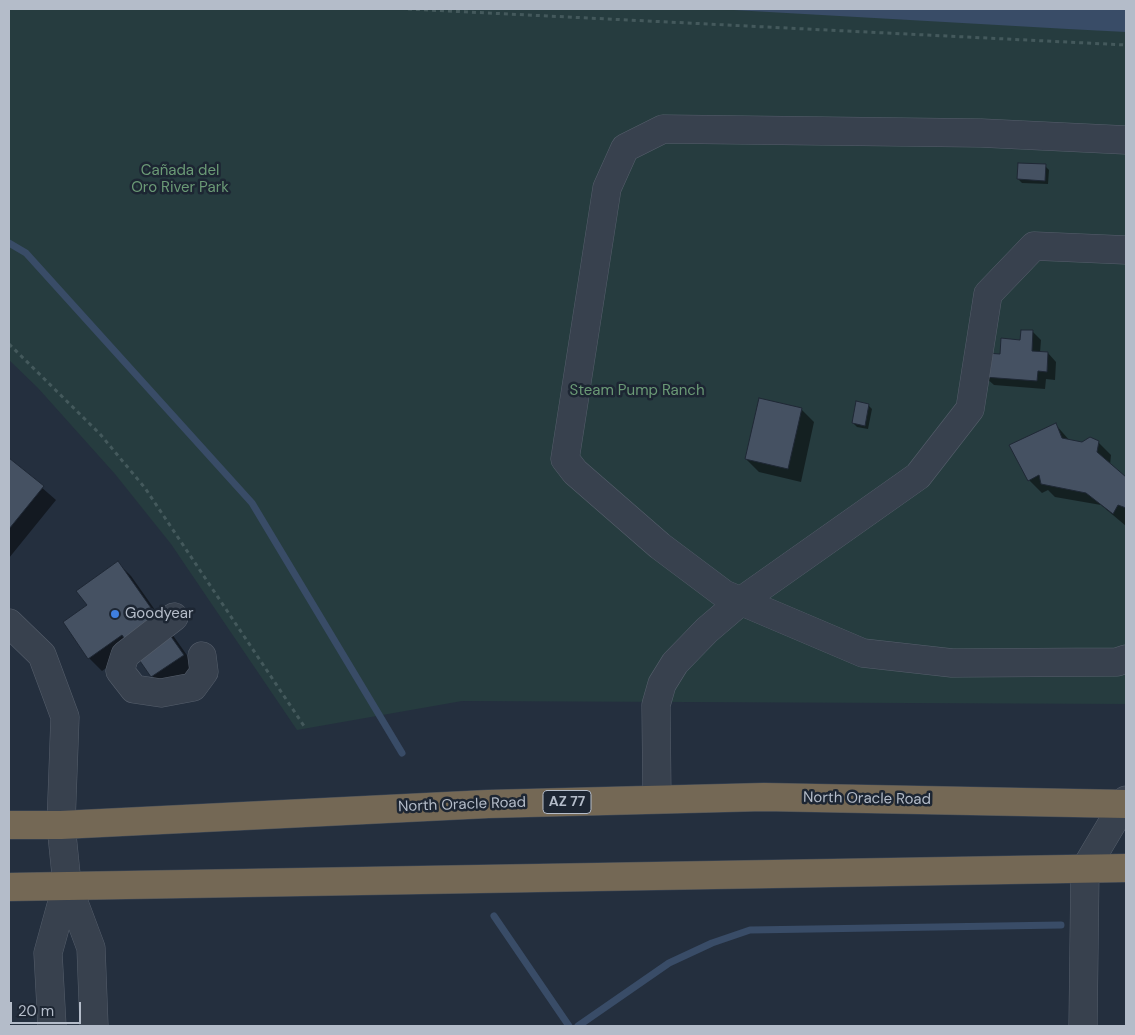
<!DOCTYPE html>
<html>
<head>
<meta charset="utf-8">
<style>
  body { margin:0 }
  #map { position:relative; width:1135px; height:1035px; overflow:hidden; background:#242f3e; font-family:"DM Sans",sans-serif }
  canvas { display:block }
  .frame { position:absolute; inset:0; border:10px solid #b4bcc9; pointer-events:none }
  .scale { position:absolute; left:10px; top:1002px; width:71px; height:22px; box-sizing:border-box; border:2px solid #b4bcc9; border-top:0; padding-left:6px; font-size:15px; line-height:18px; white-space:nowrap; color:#b4bcc9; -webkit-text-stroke:4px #1d2633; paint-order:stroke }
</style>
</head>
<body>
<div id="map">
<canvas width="1135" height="1035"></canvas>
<div class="frame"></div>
<div class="scale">20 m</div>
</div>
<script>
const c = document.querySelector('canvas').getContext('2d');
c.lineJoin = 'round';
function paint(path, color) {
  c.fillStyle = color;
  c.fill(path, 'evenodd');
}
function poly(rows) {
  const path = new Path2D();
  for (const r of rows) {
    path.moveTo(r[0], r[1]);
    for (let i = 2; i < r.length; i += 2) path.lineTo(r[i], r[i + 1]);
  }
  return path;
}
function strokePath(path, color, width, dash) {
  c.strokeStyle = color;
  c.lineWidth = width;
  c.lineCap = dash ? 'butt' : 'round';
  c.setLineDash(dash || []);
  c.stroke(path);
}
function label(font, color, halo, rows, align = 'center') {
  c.font = font + ' "DM Sans",sans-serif';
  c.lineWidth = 5;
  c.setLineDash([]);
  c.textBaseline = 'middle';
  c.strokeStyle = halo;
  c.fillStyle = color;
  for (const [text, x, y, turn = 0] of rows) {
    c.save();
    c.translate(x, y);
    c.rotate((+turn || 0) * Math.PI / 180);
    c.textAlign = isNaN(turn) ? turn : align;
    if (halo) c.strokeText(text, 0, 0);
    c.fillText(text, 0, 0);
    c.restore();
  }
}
const green = poly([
  [9,9,1126,9,1126,704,462,701,297,730,171,544,115,474,38,388,9,360]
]);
const water = poly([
  [716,9,1126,9,1126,32,1068,29]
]);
const shadow = poly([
  [1045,166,1049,170,1048,184,1022,183,1018,179],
  [1032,331,1041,340,1040,353,1048,353,1056,362,1055,380,1046,379,1045,389,994,385,985,377,1001,355],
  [868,405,872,409,868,429,857,427,853,423],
  [801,409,814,422,801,482,759,472,746,459],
  [1056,425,1070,441,1083,443,1098,442,1111,455,1110,465,1126,479,1126,526,1101,505,1055,497,1048,490,1042,493,1029,480],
  [9,459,56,500,9,558],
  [118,563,131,576,196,668,165,689,152,676,134,649,102,671,89,658,64,623,89,606]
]);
const stream = poly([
  [9,243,26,253,252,503,402,753],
  [494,916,569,1026],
  [578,1026,669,963,712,943,750,930,1061,925]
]);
const building = poly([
  [1018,163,1046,164,1045,181,1017,179,1018,163],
  [1021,330,1033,330,1032,351,1048,352,1047,372,1038,371,1037,381,984,377,986,353,1000,354,1001,338,1020,340,1021,330],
  [759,398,802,408,788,469,745,459,759,398],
  [856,401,869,404,865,426,852,423,856,401],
  [1056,423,1062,438,1082,442,1090,437,1099,441,1097,452,1126,477,1126,508,1118,505,1113,514,1086,493,1041,484,1039,475,1028,481,1009,445,1056,423],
  [9,458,44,486,9,529,9,458],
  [118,561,184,655,151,677,122,635,88,659,63,622,87,605,76,591,118,561]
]);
const path = poly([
  [408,9,1126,45],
  [9,344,100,434,145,488,304,726]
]);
const minor = poly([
  [1126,140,981,133,663,129,625,148,607,188,565,459,575,472,660,546,724,594,863,653,952,663,1117,662,1126,659],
  [174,617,125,655,120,671,134,689,161,693,193,687,204,672,202,656],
  [9,623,42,655,65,717,61,825,67,884,91,948,94,1026],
  [657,799,656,705,662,684,675,663,707,630,741,601,918,476,970,409,988,294,1034,246,1126,250],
  [52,1026,48,953,67,884],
  [1083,1026,1085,869,1126,800]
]);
const highway = poly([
  [9,825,61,825,488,804,764,797,1126,804],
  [9,887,1126,868]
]);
const markers = [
  [115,614,5,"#3f7fe0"]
];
const shields = [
  [567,802,48]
];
const shieldNames = [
  ["AZ 77",567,802]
];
const parkNames = [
  ["Cañada del",180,171],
  ["Oro River Park",180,188],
  ["Steam Pump Ranch",637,391]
];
const poiNames = [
  ["Goodyear",125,614]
];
const streetNames = [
  ["North Oracle Road",867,799,1],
  ["North Oracle Road",462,805,-2]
];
paint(green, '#263c3f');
paint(water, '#394c67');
paint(shadow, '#0007');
strokePath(stream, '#394c67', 7);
paint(building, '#455162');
strokePath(building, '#1f2835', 1);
strokePath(minor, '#565f6c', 29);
strokePath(highway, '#434c59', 29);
strokePath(path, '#44595c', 3, [4, 4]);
strokePath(minor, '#38414e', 28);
strokePath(highway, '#746855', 28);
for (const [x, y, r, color] of markers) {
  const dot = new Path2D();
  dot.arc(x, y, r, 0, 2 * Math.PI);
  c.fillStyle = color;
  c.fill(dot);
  strokePath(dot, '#1d2633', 2);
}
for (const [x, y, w] of shields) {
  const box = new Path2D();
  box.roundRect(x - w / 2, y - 11.5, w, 23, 4);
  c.fillStyle = '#1d2633';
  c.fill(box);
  strokePath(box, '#b4bcc9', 1);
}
label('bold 14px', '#b4bcc9', null, shieldNames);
label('15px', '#6b9a76', '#1d2633', parkNames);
label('15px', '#b4bcc9', '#1d2633', poiNames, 'left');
label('15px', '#b4bcc9', '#1d2633', streetNames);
</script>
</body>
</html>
